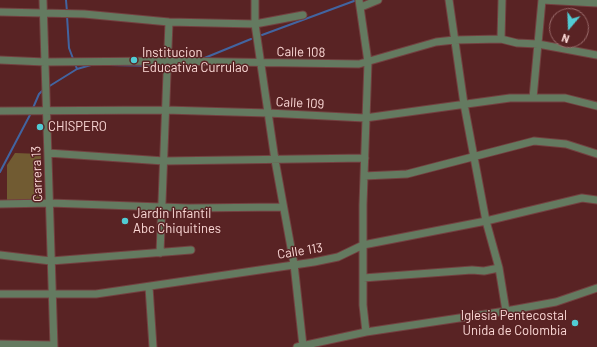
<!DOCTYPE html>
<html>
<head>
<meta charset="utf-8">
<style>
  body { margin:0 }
  #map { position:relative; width:597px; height:347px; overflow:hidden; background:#592324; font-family:Barlow,sans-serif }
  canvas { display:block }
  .north { position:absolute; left:549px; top:8px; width:40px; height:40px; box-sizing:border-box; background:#592324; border:1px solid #9a6b6b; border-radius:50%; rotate:199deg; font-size:11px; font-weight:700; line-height:16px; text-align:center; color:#fbd8d6 }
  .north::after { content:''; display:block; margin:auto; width:14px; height:18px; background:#51ccd4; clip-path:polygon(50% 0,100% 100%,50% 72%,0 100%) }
</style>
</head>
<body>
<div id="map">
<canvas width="597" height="347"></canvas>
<div class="north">N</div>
</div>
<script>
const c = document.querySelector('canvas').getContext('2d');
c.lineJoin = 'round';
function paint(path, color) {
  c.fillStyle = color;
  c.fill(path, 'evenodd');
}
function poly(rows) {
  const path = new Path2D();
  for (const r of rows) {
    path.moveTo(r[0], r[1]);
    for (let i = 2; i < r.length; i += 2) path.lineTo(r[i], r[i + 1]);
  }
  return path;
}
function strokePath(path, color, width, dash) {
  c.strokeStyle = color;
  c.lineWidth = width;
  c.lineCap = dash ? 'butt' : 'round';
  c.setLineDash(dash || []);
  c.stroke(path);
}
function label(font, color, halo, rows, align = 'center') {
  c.font = font + ' Barlow,sans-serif';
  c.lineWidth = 3;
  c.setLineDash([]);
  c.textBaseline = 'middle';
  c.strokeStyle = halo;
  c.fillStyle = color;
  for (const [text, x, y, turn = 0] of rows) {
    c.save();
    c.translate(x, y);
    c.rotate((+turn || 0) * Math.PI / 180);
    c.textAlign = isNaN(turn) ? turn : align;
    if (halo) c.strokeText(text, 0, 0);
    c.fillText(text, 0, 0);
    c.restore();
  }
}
const green = poly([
  [15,153,41,154,40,201,7,201,7,165]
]);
const stream = poly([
  [66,0,67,12],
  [262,35,354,1],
  [202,59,251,39],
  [110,65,163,66],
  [173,66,190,66,193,64],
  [77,69,91,65],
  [48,87,77,69,69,48,67,16],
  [33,108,39,94,43,90],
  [0,172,31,113]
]);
const minor = poly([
  [43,0,54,347],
  [255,0,255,24,275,160,294,264,303,346],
  [359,0,368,62,363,205,363,305,366,332],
  [449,0,464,104,486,221,499,268,506,311],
  [542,0,597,3],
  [361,7,378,0],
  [0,12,84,14,169,22,255,24,303,15],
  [501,39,502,0],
  [0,60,45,62,168,61,359,64,436,42,454,40,501,39,517,43,538,44,597,55],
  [533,98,542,0],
  [0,111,165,110,268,113,365,118,510,98,565,98,597,106],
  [48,153,164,161,365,158],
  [364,176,407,174,534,141,566,144,597,154],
  [0,204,50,203,189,208,283,207],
  [160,253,169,22],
  [0,255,51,261,191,250],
  [363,278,472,270,484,271,499,268],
  [149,287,153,347],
  [0,294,96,294,314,262,338,257,363,245,486,221,582,198,597,200],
  [0,344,54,345],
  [297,347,366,332,506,311,556,302,597,288]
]);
const markers = [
  [134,60,4,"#51ccd4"],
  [40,127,4,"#51ccd4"],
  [125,221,4,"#51ccd4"],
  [575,323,4,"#51ccd4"]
];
const streetNames = [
  ["Calle 108",301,52,1],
  ["Calle 109",300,103,3],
  ["Carrera 13",37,174,-92],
  ["Calle 113",300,251,-9]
];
const poiNames = [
  ["Institucion",142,53],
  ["Educativa Currulao",142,68],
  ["CHISPERO",48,127],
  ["Jardin Infantil",133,214],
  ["Abc Chiquitines",133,229],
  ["Iglesia Pentecostal",567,316,"right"],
  ["Unida de Colombia",567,331,"right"]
];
paint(green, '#715b32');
strokePath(stream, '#4264a0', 2);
strokePath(minor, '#734040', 9);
strokePath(minor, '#647a60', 7);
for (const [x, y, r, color] of markers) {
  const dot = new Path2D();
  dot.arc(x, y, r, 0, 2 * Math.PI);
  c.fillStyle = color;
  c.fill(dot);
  strokePath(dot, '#592324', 1.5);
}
label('13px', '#fbd8d6', '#592324', streetNames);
label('13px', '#fbd8d6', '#592324', poiNames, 'left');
</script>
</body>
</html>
